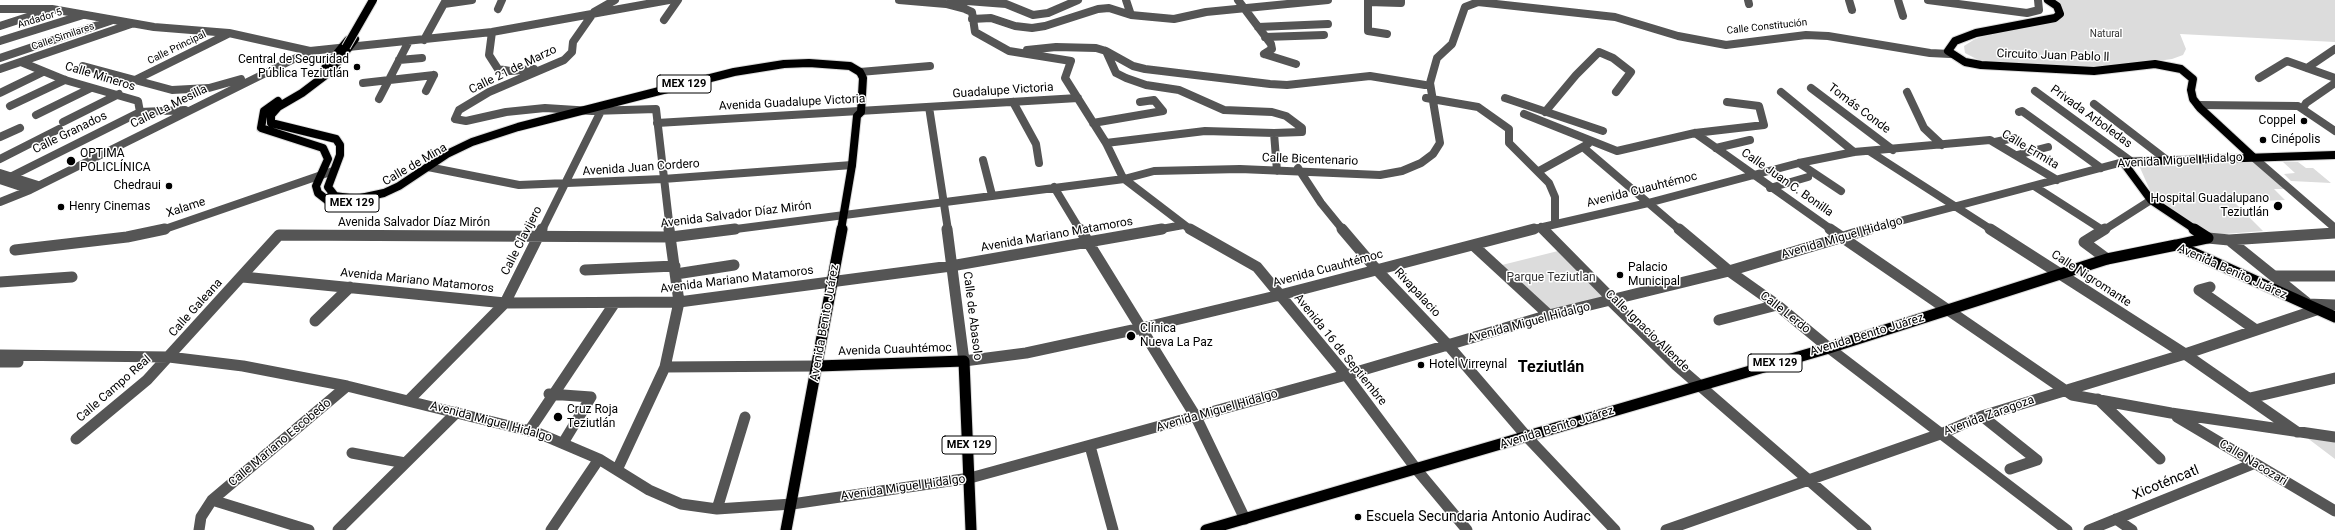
<!DOCTYPE html>
<html>
<head>
<meta charset="utf-8">
<style>
  body { margin:0 }
  canvas { display:block; background:#fff }
</style>
</head>
<body>
<canvas width="2335" height="530"></canvas>
<script>
const c = document.querySelector('canvas').getContext('2d');
c.lineJoin = 'round';
function paint(path, color) {
  c.fillStyle = color;
  c.fill(path, 'evenodd');
}
function poly(rows) {
  const path = new Path2D();
  for (const r of rows) {
    path.moveTo(r[0], r[1]);
    for (let i = 2; i < r.length; i += 2) path.lineTo(r[i], r[i + 1]);
  }
  return path;
}
function strokePath(path, color, width, dash) {
  c.strokeStyle = color;
  c.lineWidth = width;
  c.lineCap = dash ? 'butt' : 'round';
  c.setLineDash(dash || []);
  c.stroke(path);
}
function label(font, color, halo, rows, align = 'center') {
  c.font = font + ' Roboto,sans-serif';
  c.lineWidth = 3;
  c.setLineDash([]);
  c.textBaseline = 'middle';
  c.strokeStyle = halo;
  c.fillStyle = color;
  for (const [text, x, y, turn = 0] of rows) {
    c.save();
    c.translate(x, y);
    c.rotate((+turn || 0) * Math.PI / 180);
    c.textAlign = isNaN(turn) ? turn : align;
    if (halo) c.strokeText(text, 0, 0);
    c.fillText(text, 0, 0);
    c.restore();
  }
}
const green = poly([
  [2057,0,2335,0,2335,42,2180,34,2186,49,2183,55,2172,59,2108,68,2031,63,1995,66,1986,64,1965,53,1964,46,1975,39,2063,11,2055,1],
  [2255,158,2284,189,2274,189,2285,200,2234,202,2263,231,2212,235,2152,195,2138,163],
  [2283,162,2298,162,2306,168,2313,168,2331,183,2291,181,2284,174,2295,173],
  [1558,251,1604,298,1552,312,1502,265],
  [2302,434,2335,440,2335,459]
]);
const minorFar1 = poly([
  [615,0,594,12,573,42,572,52,564,60,489,92,459,110,455,119,466,121,506,112,545,108,592,111,656,109,670,230],
  [899,0,946,4,965,9,972,12,975,32,1009,51,1071,61,1065,78,1106,143,1123,178,1191,230],
  [1126,0,1131,15],
  [1238,0,1271,44,1272,49,1264,54],
  [1368,0,1368,31,1387,34],
  [1748,0,1749,4],
  [1849,0,1852,10],
  [1898,0,1903,16],
  [1928,0,2027,13,2039,10,2038,0],
  [1368,2,1401,3,1401,0],
  [950,3,967,1,1006,4,1033,15,1048,13,1078,0],
  [444,4,472,0],
  [0,9,52,9,154,27,229,33,310,51],
  [498,9,502,0],
  [972,19,991,18,1015,26,1032,28,1045,26,1098,9,1109,8,1131,15,1174,19,1206,12,1328,0],
  [664,20,678,0],
  [0,26,46,11],
  [1258,27,1328,24],
  [492,32,489,55,498,69,510,71,534,69],
  [1265,37,1324,35],
  [424,40,446,0],
  [0,41,83,15],
  [1027,50,1056,47,1096,48,1106,51,1116,73,1126,78,1146,85,1179,90,1224,110,1272,112,1286,116,1302,128,1302,132,1274,133,1205,131,1106,143],
  [1106,51,1133,66,1145,69,1270,84,1287,85,1370,76,1425,85],
  [1264,54,1296,64],
  [0,58,110,21],
  [399,60,422,58],
  [21,62,65,80,138,101,140,112,185,110],
  [83,66,172,90,209,88,241,79],
  [2307,68,2335,49],
  [0,69,131,24],
  [860,72,930,66],
  [2259,78,2287,61,2335,78],
  [133,81,228,34],
  [363,83,434,75],
  [1811,88,1893,150],
  [426,91,434,75],
  [2035,91,2132,162],
  [1781,92,1854,152],
  [1907,92,1924,128,1942,145],
  [0,93,43,72],
  [1426,98,1478,107,1509,129,1509,143,1549,183,1555,197,1555,224],
  [1505,98,1603,131],
  [379,99,409,41],
  [1013,102,1036,144,1039,163],
  [2094,104,2168,161],
  [2198,105,2298,106,2335,131],
  [10,106,65,80],
  [929,107,948,230],
  [2303,108,2306,103,2335,83],
  [1545,112,1576,75,1599,52,1613,58,1631,72,1616,92],
  [2019,112,2022,111,2101,168],
  [1524,114,1617,151,1695,133,1764,125,1759,106,1727,102],
  [36,115,91,88],
  [63,122,119,94],
  [657,123,1078,98],
  [1093,123,1163,111,1154,100,1140,102],
  [1274,133,1277,171],
  [1695,133,1832,230],
  [0,137,20,128],
  [1995,142,2014,138],
  [1584,148,1680,230],
  [1716,148,1750,140],
  [1869,151,1992,230],
  [2017,155,2048,147],
  [2253,157,2335,228],
  [0,159,59,129],
  [983,160,992,195],
  [1799,163,1841,191],
  [428,167,519,185,663,179,852,165],
  [1298,168,1321,203,1343,230],
  [1539,171,1588,144],
  [0,173,38,185],
  [12,176,140,112],
  [0,180,30,190],
  [2034,186,2101,229],
  [1054,187,1080,230],
  [1770,188,1808,177],
  [0,202,30,190,310,51,492,32,669,0],
  [1541,227,1544,230],
  [162,230,333,171],
  [542,230,601,111],
  [728,230,1124,179,1154,171,1240,169,1380,175,1402,171,1421,163,1433,154,1440,143,1430,83,1437,58,1452,44,1465,7,1478,2,1615,17,1678,36,1726,45,1806,35,1828,36,1930,53,1950,54],
  [1156,230,1183,225],
  [1530,230,1648,203,1799,163,1854,152,1990,140,2057,180],
  [1866,230,2123,162],
  [2104,230,2151,200]
]);
const minor = poly([
  [947,229,964,361,1026,353,1142,328,1280,295,1534,229],
  [1080,229,1196,417,1245,519],
  [1190,229,1257,267,1346,375,1417,470,1467,530],
  [1342,229,1376,269,1448,345,1528,438,1615,530],
  [1543,229,1617,304],
  [1679,229,1729,271,1777,305,1829,348,2067,530],
  [1830,229,2072,395,2171,413,2335,437],
  [1990,229,2185,354,2297,432],
  [2105,229,2084,242,2107,259],
  [2208,238,2229,240,2335,233],
  [2229,240,2306,302],
  [1473,245,1549,315],
  [15,250,127,237,165,229],
  [585,270,675,266],
  [676,274,734,265],
  [2276,276,2335,276],
  [243,277,505,303,679,302,951,266,1162,229],
  [0,282,72,277],
  [2210,287,2199,290,2256,330],
  [1611,301,1676,365,1866,530],
  [2307,304,2335,305],
  [1719,320,1777,305],
  [315,321,350,287],
  [0,355,169,357,243,366,347,386,538,433,599,459,649,490,681,504,717,509,792,504,970,478,1346,375,1549,315,1729,271,1870,229],
  [0,362,18,362],
  [665,367,818,366],
  [549,394,591,397,563,443],
  [2250,398,2335,378],
  [2098,399,2160,459],
  [409,400,505,303,542,229],
  [1982,416,2037,460],
  [2177,417,2335,511],
  [529,431,614,304],
  [76,439,147,380,279,235,671,237,735,229],
  [1090,446,1113,530],
  [352,453,405,463],
  [2010,469,2037,460],
  [617,470,665,367,679,302,669,229],
  [212,500,309,530],
  [717,509,745,417],
  [2116,519,2132,530],
  [199,530,201,517,212,500,347,386],
  [338,530,457,412],
  [551,530,599,459],
  [1666,530,1943,433,1982,416,2185,354,2316,310],
  [2089,530,2253,464]
]);
const majorFar1 = poly([
  [2048,0,2057,6,2060,14,2055,18,1976,33,1955,41,1948,51,1965,62,1981,65,2094,71,2155,64,2181,69,2193,79,2191,90,2193,99,2200,108,2253,157],
  [355,39,331,71,302,93,278,107,271,115,271,123,336,139,340,145,340,155,328,187,335,196,356,199,384,193,399,186,447,154,472,142,518,127,734,72,784,64,809,63,850,66,860,72,863,78,861,112,857,116,852,165,841,230],
  [325,68,348,40],
  [278,101,264,111,261,128,323,148,328,159,316,186,318,193,327,200,344,203],
  [2123,162,2335,155],
  [2123,162,2151,200,2196,230]
]);
const major = poly([
  [2194,229,2208,238],
  [2176,245,2208,238],
  [818,366,964,361,971,530],
  [786,530,842,229],
  [1206,530,1829,348,2107,259,2176,245,2335,317]
]);
const majorBridge = poly([
  [346,47,373,0]
]);
const markers = [
  [357,67,4,"#000"],
  [2304,121,4,"#000"],
  [2263,140,4,"#000"],
  [71,161,5,"#000"],
  [169,186,4,"#000"],
  [2278,206,5,"#000"],
  [61,207,4,"#000"],
  [1620,275,4,"#000"],
  [1131,336,5,"#000"],
  [1421,365,4,"#000"],
  [558,417,5,"#000"],
  [1358,517,4,"#000"]
];
const farStreetnames = [
  ["Andador 5",40,19,-17],
  ["Calle Constitución",1767,27,-6],
  ["Calle Similares",63,37,-19],
  ["Calle Principal",177,48,-26]
];
const farParknames = [
  ["Natural",2106,34]
];
const shields = [
  [684,84,54],
  [352,203,54],
  [1775,363,54],
  [969,445,54]
];
const shieldNames = [
  ["MEX 129",684,84],
  ["MEX 129",352,203],
  ["MEX 129",1775,363],
  ["MEX 129",969,445]
];
const streetNames = [
  ["Circuito Juan Pablo ll",2053,56,2],
  ["Calle 21 de Marzo",513,70,-26],
  ["Calle Mineros",100,77,17],
  ["Guadalupe Victoria",1003,91,-4],
  ["Avenida Guadalupe Victoria",792,103,-3],
  ["Calle La Mesilla",169,107,-26],
  ["Tomás Conde",1859,109,37],
  ["Privada Arboledas",2091,117,36],
  ["Calle Granados",70,133,-26],
  ["Calle Ermita",2030,150,31],
  ["Calle Bicentenario",1310,160,2],
  ["Avenida Miguel Hidalgo",2180,161,-3],
  ["Calle de Mina",415,165,-30],
  ["Avenida Juan Cordero",641,168,-4],
  ["Calle Juan C. Bonilla",1787,183,35],
  ["Avenida Cuauhtémoc",1642,190,-14],
  ["Xalame",186,208,-18],
  ["Avenida Salvador Díaz Mirón",736,215,-7],
  ["Avenida Salvador Díaz Mirón",414,223],
  ["Avenida Mariano Matamoros",1057,235,-10],
  ["Avenida Miguel Hidalgo",1842,238,-16],
  ["Calle Clavijero",522,241,-63],
  ["Avenida Cuauhtémoc",1328,269,-15],
  ["Avenida Benito Juárez",2232,272,24],
  ["Calle Nigromante",2091,279,33],
  ["Avenida Mariano Matamoros",737,280,-7],
  ["Avenida Mariano Matamoros",417,281,6],
  ["Rivapalacio",1417,293,47],
  ["Calle Galeana",196,308,-48],
  ["Calle Lerdo",1785,313,38],
  ["Calle de Abasolo",972,316,83],
  ["Avenida Benito Juárez",825,323,-80],
  ["Avenida Miguel Hidalgo",1529,323,-15],
  ["Calle Ignacio Allende",1647,331,44],
  ["Avenida Benito Juárez",1867,335,-17],
  ["Avenida Cuauhtémoc",895,350,-2],
  ["Avenida 16 de Septiembre",1340,350,51],
  ["Calle Campo Real",114,389,-41],
  ["Avenida Miguel Hidalgo",1217,411,-16],
  ["Avenida Zaragoza",1989,416,-20],
  ["Avenida Miguel Hidalgo",491,422,15],
  ["Avenida Benito Juárez",1557,428,-17],
  ["Calle Mariano Escobedo",280,443,-40],
  ["Calle Nacozari",2253,463,31],
  ["Avenida Miguel Hidalgo",903,488,-8]
];
const poiNames = [
  ["Central de Seguridad",349,60,"right"],
  ["Pública Teziutlán",349,74,"right"],
  ["Coppel",2296,121,"right"],
  ["Cinépolis",2271,140],
  ["OPTIMA",80,154],
  ["POLICLÍNICA",80,168],
  ["Chedraui",161,186,"right"],
  ["Hospital Guadalupano",2269,199,"right"],
  ["Teziutlán",2269,213,"right"],
  ["Henry Cinemas",69,207],
  ["Palacio",1628,268],
  ["Municipal",1628,282],
  ["Clínica",1140,329],
  ["Nueva La Paz",1140,343],
  ["Hotel Virreynal",1429,365],
  ["Cruz Roja",567,410],
  ["Teziutlán",567,424]
];
const parkNames = [
  ["Parque Teziutlan",1551,278]
];
const nearStreetnames = [
  ["Xicoténcatl",2166,483,-22]
];
const nearPoinames = [
  ["Escuela Secundaria Antonio Audirac",1366,517]
];
const districtNames = [
  ["Teziutlán",1551,368]
];
paint(green, '#dcdcdc');
strokePath(majorFar1, '#dbdbdb', 10);
strokePath(major, '#dbdbdb', 13);
strokePath(minorFar1, '#555', 8);
strokePath(minor, '#555', 11);
strokePath(majorFar1, '#000', 8);
strokePath(major, '#000', 11);
strokePath(majorBridge, '#dbdbdb', 10, []);
strokePath(majorBridge, '#000', 8);
for (const [x, y, r, color] of markers) {
  const dot = new Path2D();
  dot.arc(x, y, r, 0, 2 * Math.PI);
  c.fillStyle = color;
  c.fill(dot);
  strokePath(dot, '#fff', 1.5);
}
label('10px', '#000', '#fff', farStreetnames);
label('10px', '#333', '#fff', farParknames);
for (const [x, y, w] of shields) {
  const box = new Path2D();
  box.roundRect(x - w / 2, y - 9, w, 18, 3);
  c.fillStyle = '#fff';
  c.fill(box);
  strokePath(box, '#000', 1);
}
label('bold 11px', '#000', null, shieldNames);
label('12px', '#000', '#fff', streetNames);
label('12px', '#000', '#fff', poiNames, 'left');
label('12px', '#333', '#fff', parkNames);
label('14px', '#000', '#fff', nearStreetnames);
label('14px', '#000', '#fff', nearPoinames, 'left');
label('bold 16px', '#000', '#fff', districtNames);
</script>
</body>
</html>
